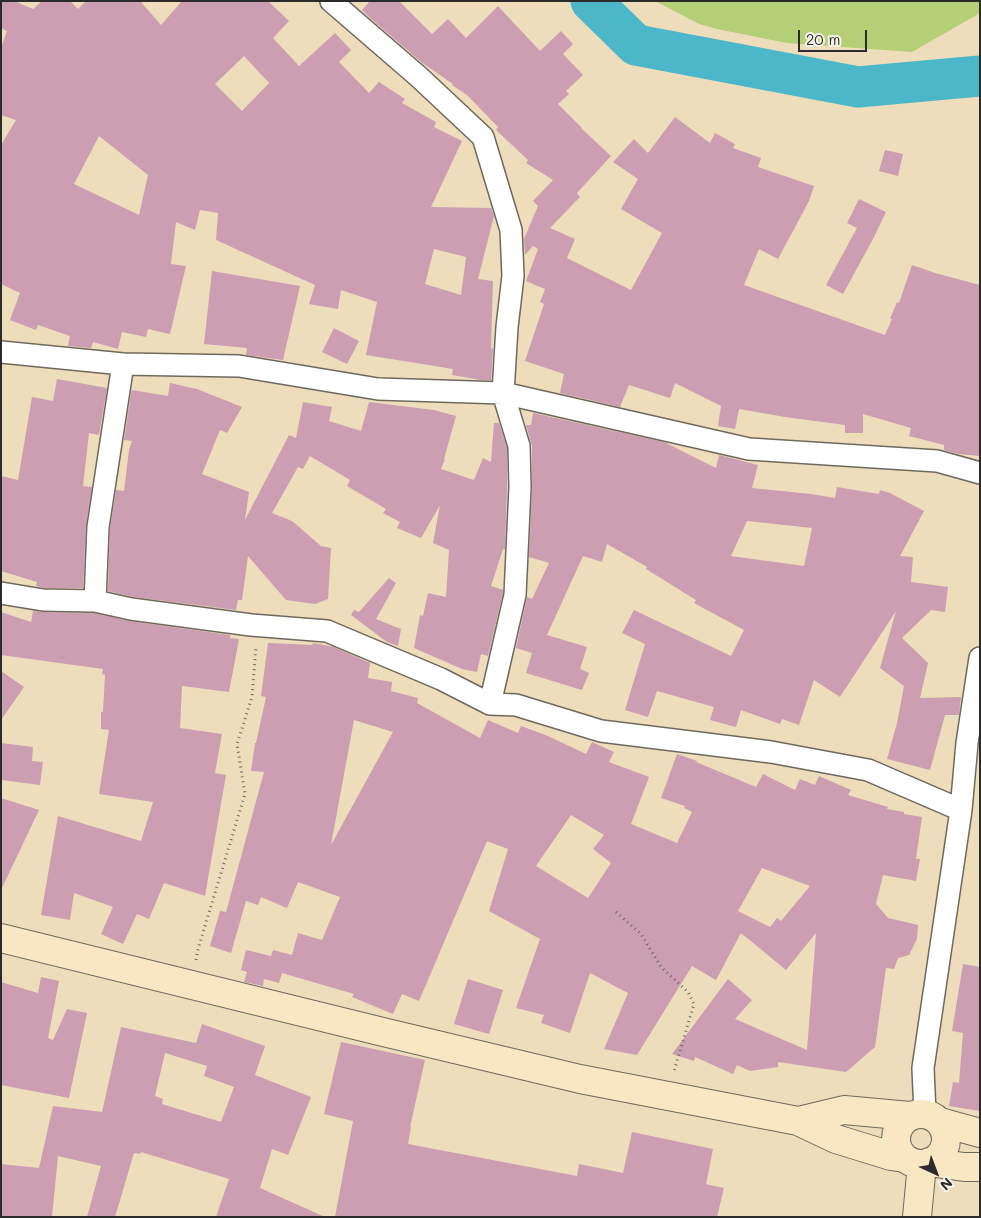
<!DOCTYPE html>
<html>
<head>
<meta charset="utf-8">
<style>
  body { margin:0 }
  #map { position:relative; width:981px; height:1218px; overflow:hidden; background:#edddbb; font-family:Mali,sans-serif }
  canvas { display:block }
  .frame { position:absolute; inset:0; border:2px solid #2b2b2b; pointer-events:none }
  .north { position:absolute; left:911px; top:1148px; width:50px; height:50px; -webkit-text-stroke:4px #f7f3e8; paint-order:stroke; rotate:137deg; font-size:14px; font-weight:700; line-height:20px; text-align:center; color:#2b2b2b }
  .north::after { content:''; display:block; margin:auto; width:18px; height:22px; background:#2b2b2b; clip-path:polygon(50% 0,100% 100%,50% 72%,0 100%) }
  .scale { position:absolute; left:798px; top:30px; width:69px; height:22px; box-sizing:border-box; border:2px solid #2b2b2b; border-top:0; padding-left:6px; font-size:15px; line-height:18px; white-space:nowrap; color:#2b2b2b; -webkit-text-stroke:4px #f7f3e8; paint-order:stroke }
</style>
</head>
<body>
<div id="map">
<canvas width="981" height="1218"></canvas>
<div class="frame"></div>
<div class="north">N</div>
<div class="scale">20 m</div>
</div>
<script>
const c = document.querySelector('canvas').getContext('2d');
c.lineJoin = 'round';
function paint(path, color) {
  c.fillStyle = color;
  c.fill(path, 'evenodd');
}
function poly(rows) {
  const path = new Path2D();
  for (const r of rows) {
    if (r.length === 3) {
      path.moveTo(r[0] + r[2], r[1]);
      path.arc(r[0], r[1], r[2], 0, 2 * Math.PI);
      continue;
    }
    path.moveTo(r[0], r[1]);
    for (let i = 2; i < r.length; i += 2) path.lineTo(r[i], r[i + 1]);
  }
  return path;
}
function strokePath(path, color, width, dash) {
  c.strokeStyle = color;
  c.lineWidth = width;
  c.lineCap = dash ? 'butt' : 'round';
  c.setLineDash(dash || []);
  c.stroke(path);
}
const green = poly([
  [655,1,980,1,980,13,912,52,787,43,717,29,699,24]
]);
const river = poly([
  [591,1,636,45,858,87,980,76]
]);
const building = poly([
  [1,1,14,1,33,9,42,1,70,1,78,9,86,1,140,1,161,25,182,1,268,1,289,21,273,38,299,66,335,33,351,50,339,62,369,93,379,82,405,99,402,103,436,122,434,127,462,141,431,207,491,208,494,216,478,279,493,281,491,348,493,349,491,380,481,380,452,375,453,369,366,355,377,302,341,290,338,309,309,304,315,285,216,240,218,213,200,210,195,230,176,222,171,264,186,266,170,334,148,329,146,337,122,332,118,349,93,342,91,348,68,346,70,336,38,325,36,330,10,320,20,293,1,284,1,145,16,120,1,115,1,48,7,31,1,28],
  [244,56,269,83,242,111,215,84],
  [99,136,148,175,139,215,74,184],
  [434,249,466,257,461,295,425,284],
  [370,1,399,1,432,34,448,19,466,38,498,6,540,51,561,31,573,44,563,54,583,75,566,91,569,94,558,104,582,128,581,128,611,156,577,193,580,197,550,228,575,239,567,258,631,290,662,233,621,209,638,179,613,162,634,139,648,153,675,117,710,143,715,133,735,144,733,148,761,158,758,167,814,186,809,201,778,259,759,249,744,285,885,335,892,319,890,319,897,302,899,303,912,265,935,273,980,285,980,456,958,454,944,450,944,445,909,436,911,428,863,414,863,433,845,433,845,425,785,417,739,409,735,429,718,426,721,406,675,383,670,398,629,385,620,407,560,393,564,374,525,361,544,304,540,302,545,289,526,281,538,249,533,246,525,255,524,239,538,206,533,201,553,180,526,163,528,160,496,130,498,127,467,95,452,85,453,84,421,62,369,17,362,10],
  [885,150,903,154,898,176,879,171],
  [859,199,886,212,873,239,843,294,826,285,857,228,847,223],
  [212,271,300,286,283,360,246,355,247,348,204,344],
  [334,328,359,341,347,364,322,352],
  [57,379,107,388,99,435,89,433,83,486,92,487,86,526,83,588,44,588,36,586,37,582,1,571,1,476,18,480,32,397,53,401],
  [170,383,197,389,242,407,227,433,220,430,202,474,249,492,245,520,289,435,296,438,303,402,332,407,329,421,361,431,369,402,434,410,456,416,444,459,445,459,441,469,474,480,483,458,491,462,494,423,499,423,507,448,507,487,505,549,503,549,491,586,503,590,503,593,488,656,481,654,477,672,462,669,414,648,420,615,423,616,428,593,446,597,449,550,433,543,440,505,421,538,397,528,400,522,383,513,386,509,347,486,350,480,310,456,303,469,298,467,272,513,292,521,321,546,331,548,328,599,315,604,286,600,248,556,242,600,238,600,236,610,133,597,108,591,110,528,116,490,124,491,129,450,132,441,124,440,131,393,132,390,168,396],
  [533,413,664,442,716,468,719,455,758,465,752,488,811,494,835,498,837,487,879,494,880,490,890,493,924,511,900,556,913,557,911,582,948,587,945,612,931,610,902,638,928,663,920,698,961,697,959,715,945,715,930,770,887,759,897,723,904,686,880,668,896,611,840,697,814,680,799,725,782,719,780,724,741,710,736,727,710,720,714,707,657,691,648,717,625,710,645,644,622,633,634,610,731,656,744,630,694,603,696,600,646,569,647,567,607,544,602,562,583,556,547,635,587,647,580,669,589,673,582,690,526,673,532,653,516,648,527,597,532,599,549,563,529,557,532,488,532,446,526,425,531,425],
  [747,521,812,528,804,566,731,556],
  [389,578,396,583,376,619,401,629,398,646,387,642,351,615,354,610,359,612],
  [33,611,43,612,94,613,129,621,230,635,230,638,239,639,229,692,182,686,180,728,222,734,215,773,226,775,205,896,164,883,149,919,137,914,123,944,101,934,113,907,74,893,70,920,41,915,58,816,141,841,153,802,99,794,109,730,101,729,101,712,103,712,105,675,102,674,103,669,1,655,1,612,31,622],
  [268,643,312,645,313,643,334,647,370,663,368,678,392,682,391,691,418,698,417,703,480,738,488,720,518,733,521,726,548,736,586,754,592,742,614,752,609,762,649,777,631,824,677,843,692,812,684,808,685,806,661,798,677,754,697,761,696,762,756,787,763,774,795,790,800,779,815,785,819,776,851,790,848,795,888,807,887,809,904,812,904,814,922,817,916,859,920,859,916,881,883,875,876,904,888,918,918,925,917,939,909,955,898,958,894,969,886,968,875,1047,846,1072,778,1062,778,1067,750,1071,737,1065,733,1074,695,1057,694,1061,672,1054,728,979,752,1000,735,1019,807,1050,816,933,786,970,741,933,716,980,692,966,637,1055,604,1049,628,993,590,973,570,1033,541,1023,544,1015,516,1008,540,939,489,911,508,849,487,841,419,1001,402,994,393,1014,352,997,354,994,282,973,279,983,264,979,263,986,244,982,247,972,241,970,246,950,271,956,273,950,292,955,298,933,322,940,340,897,298,882,287,908,261,897,258,905,246,901,231,953,210,946,220,911,226,912,264,772,251,771,255,743,256,743,266,697,261,696],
  [354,720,393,732,331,845],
  [571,815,604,835,593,849,611,863,588,898,536,866],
  [762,868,810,886,781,921,777,918,770,927,738,911],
  [1,671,24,687,1,720],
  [1,743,33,747,32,761,43,762,40,785,1,780],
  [1,798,39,810,1,890],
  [963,964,980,967,980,1111,949,1106,953,1082,959,1083,963,1033,952,1031],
  [41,977,59,981,48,1038,53,1040,67,1009,87,1013,69,1098,1,1085,1,982,38,993],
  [468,979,503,990,489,1034,454,1024],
  [202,1024,265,1046,255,1075,311,1097,288,1155,272,1149,260,1188,325,1217,216,1217,229,1179,141,1152,140,1154,134,1153,115,1217,87,1217,101,1166,58,1156,52,1217,1,1217,1,1164,39,1168,53,1106,102,1112,121,1027,196,1043],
  [165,1053,207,1066,204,1076,234,1087,221,1122,162,1104,163,1099,155,1096],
  [341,1042,425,1060,410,1127,411,1127,408,1144,577,1176,579,1164,623,1173,632,1132,713,1149,706,1184,724,1188,717,1217,335,1217,353,1121,324,1114]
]);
const path = poly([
  [616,912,641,934,661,967,688,992,694,1004,674,1071],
  [196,960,198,949,245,794,237,744,252,697,256,647]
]);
const street = poly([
  [331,1,419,77,483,137,511,230,513,276,507,327,503,393,519,446,520,487,515,595,490,704],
  [1,352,123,364,239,366,378,389,503,393,749,449,937,461,980,473],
  [1,593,43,600,95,601,131,609,251,625,327,631,441,679,490,704,516,705,601,731,771,752,868,770,961,810],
  [95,601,98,527,123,364],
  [925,1114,923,1068,961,810,967,743,980,658]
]);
const secondary = poly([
  [1,938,383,1032,580,1079,798,1121,836,1139,891,1156,904,1158],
  [921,1139,25],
  [798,1121,844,1110,910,1116],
  [940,1122,980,1133],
  [929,1162,964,1167,980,1167],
  [917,1217,922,1164]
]);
paint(green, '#b4cf75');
strokePath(river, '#4bb7c8', 41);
paint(building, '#cc9eb2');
strokePath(street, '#6f695d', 24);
strokePath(secondary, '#6f695d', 30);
strokePath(path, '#6f695d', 3, [1, 4]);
strokePath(street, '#fff', 21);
strokePath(secondary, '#f9e7c3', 28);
</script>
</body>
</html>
